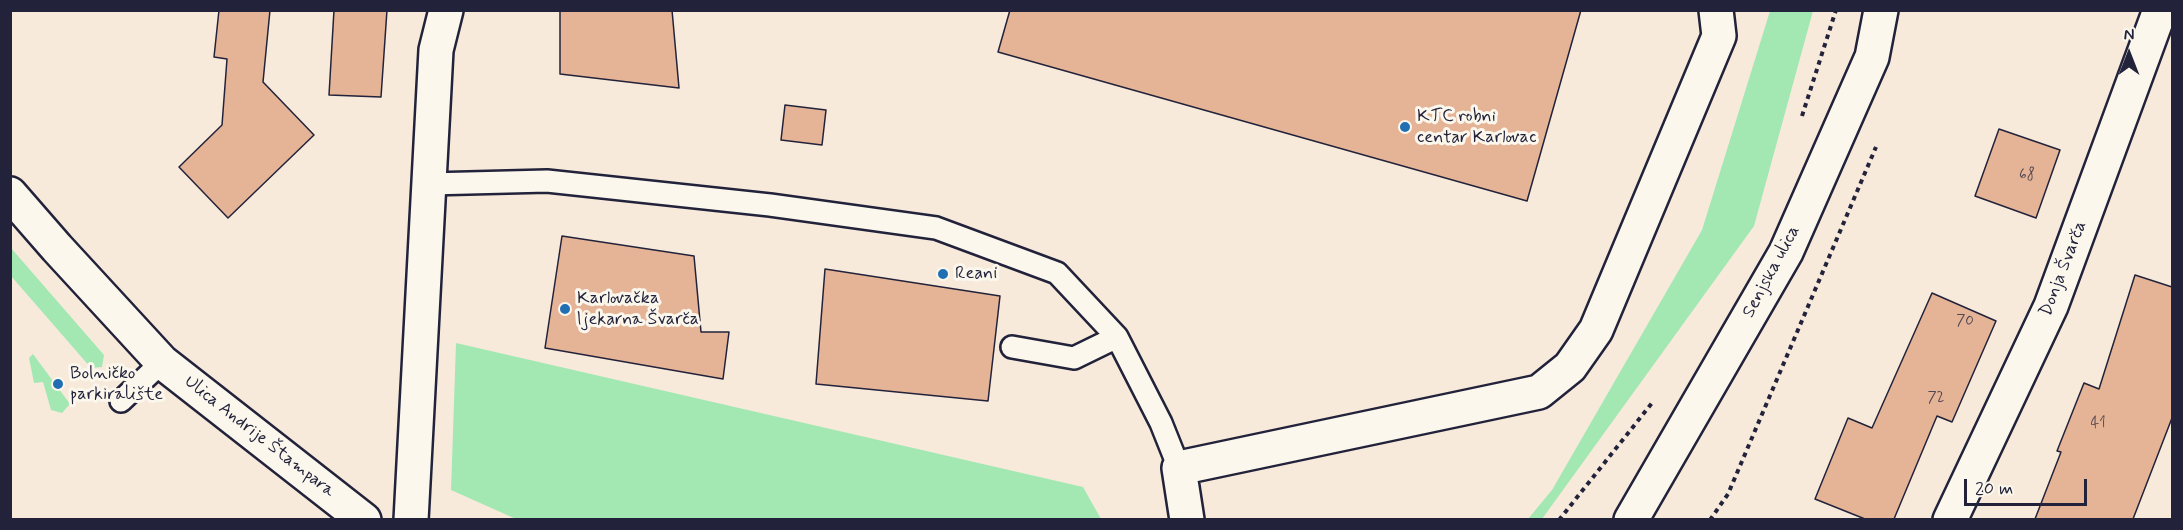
<!DOCTYPE html>
<html>
<head>
<meta charset="utf-8">
<style>
  body { margin:0 }
  #map { position:relative; width:2183px; height:530px; overflow:hidden; background:#f7eadb; font-family:Mynerve,sans-serif }
  canvas { display:block }
  .frame { position:absolute; inset:0; border:12px solid #22223b; pointer-events:none }
  .north { position:absolute; left:2099px; top:24px; width:60px; height:60px; -webkit-text-stroke:4px #fbf7ec; paint-order:stroke; rotate:0deg; font-size:16px; font-weight:700; line-height:24px; text-align:center; color:#22223b }
  .north::after { content:''; display:block; margin:auto; width:21px; height:27px; background:#22223b; clip-path:polygon(50% 0,100% 100%,50% 72%,0 100%) }
  .scale { position:absolute; left:1964px; top:479px; width:123px; height:27px; box-sizing:border-box; border:3px solid #22223b; border-top:0; padding-left:8px; font-size:18px; line-height:21px; white-space:nowrap; color:#22223b; -webkit-text-stroke:4px #fbf7ec; paint-order:stroke }
</style>
</head>
<body>
<div id="map">
<canvas width="2183" height="530"></canvas>
<div class="frame"></div>
<div class="north">N</div>
<div class="scale">20 m</div>
</div>
<script>
const c = document.querySelector('canvas').getContext('2d');
c.lineJoin = 'round';
function paint(path, color) {
  c.fillStyle = color;
  c.fill(path, 'evenodd');
}
function poly(rows) {
  const path = new Path2D();
  for (const r of rows) {
    path.moveTo(r[0], r[1]);
    for (let i = 2; i < r.length; i += 2) path.lineTo(r[i], r[i + 1]);
  }
  return path;
}
function strokePath(path, color, width, dash) {
  c.strokeStyle = color;
  c.lineWidth = width;
  c.lineCap = dash ? 'butt' : 'round';
  c.setLineDash(dash || []);
  c.stroke(path);
}
function label(font, color, halo, rows, align = 'center') {
  c.font = font + ' Mynerve,sans-serif';
  c.lineWidth = 6;
  c.setLineDash([]);
  c.textBaseline = 'middle';
  c.strokeStyle = halo;
  c.fillStyle = color;
  for (const [text, x, y, turn = 0] of rows) {
    c.save();
    c.translate(x, y);
    c.rotate((+turn || 0) * Math.PI / 180);
    c.textAlign = isNaN(turn) ? turn : align;
    if (halo) c.strokeText(text, 0, 0);
    c.fillText(text, 0, 0);
    c.restore();
  }
}
const green = poly([
  [1770,11,1813,11,1754,226,1542,519,1528,519,1552,490,1702,230],
  [11,248,104,355,102,367,91,368,11,276],
  [456,343,1083,487,1101,519,516,519,451,490],
  [33,354,70,404,62,413,51,410,43,382,34,383,29,358]
]);
const building = poly([
  [219,10,270,10,263,82,314,135,228,218,179,167,222,125,227,59,214,57,219,10],
  [334,10,387,10,381,97,329,95,334,10],
  [560,10,672,10,679,88,560,74,560,10],
  [1010,10,1581,10,1527,201,998,52,1010,10],
  [785,105,826,110,822,145,781,140,785,105],
  [1999,129,2060,150,2036,218,1975,196,1999,129],
  [562,236,694,256,701,332,729,332,723,379,545,348,562,236],
  [825,269,1000,296,988,401,816,384,825,269],
  [2135,275,2172,287,2172,418,2133,519,2035,519,2061,452,2057,451,2084,383,2099,389,2135,275],
  [1932,293,1996,321,1952,422,1937,416,1894,519,1865,519,1815,499,1848,418,1872,428,1932,293]
]);
const path = poly([
  [1802,116,1836,10],
  [1559,520,1652,403],
  [1710,520,1728,494,1876,147]
]);
const service = poly([
  [429,184,547,181,770,205,936,228,1057,273,1117,337,1161,423,1179,468],
  [1012,347,1074,358,1117,337],
  [121,401,162,362]
]);
const minor = poly([
  [10,194,57,248,162,362,364,520],
  [411,520,436,50,446,10],
  [1187,520,1179,468,1539,392,1570,367,1596,330,1719,36,1716,10],
  [1950,520,2051,306,2160,10]
]);
const primary = poly([
  [1631,520,1786,252,1872,57,1881,10]
]);
const markers = [
  [1405,127,6,"#1f6fb2"],
  [943,274,6,"#1f6fb2"],
  [565,309,6,"#1f6fb2"],
  [58,384,6,"#1f6fb2"]
];
const numberNames = [
  ["68",2027,176],
  ["70",1965,322],
  ["72",1936,399],
  ["41",2098,424]
];
const poiNames = [
  ["KTC robni",1417,117],
  ["centar Karlovac",1417,138],
  ["Reani",955,274],
  ["Karlovačka",577,299],
  ["ljekarna Švarča",577,320],
  ["Bolničko",70,374],
  ["parkiralište",70,395]
];
const streetNames = [
  ["Donja Švarča",2064,269,-69],
  ["Senjska ulica",1772,272,-62],
  ["Ulica Andrije Štampara",259,437,38]
];
paint(green, '#a3e8b3');
paint(building, '#e5b496');
strokePath(building, '#22223b', 1.5);
strokePath(service, '#22223b', 26);
strokePath(minor, '#22223b', 38);
strokePath(primary, '#22223b', 38);
strokePath(path, '#22223b', 4, [4.5, 4.5]);
strokePath(service, '#fbf7ec', 21);
strokePath(minor, '#fbf7ec', 33);
strokePath(primary, '#fbf7ec', 33);
for (const [x, y, r, color] of markers) {
  const dot = new Path2D();
  dot.arc(x, y, r, 0, 2 * Math.PI);
  c.fillStyle = color;
  c.fill(dot);
  strokePath(dot, '#fbf7ec', 2);
}
label('15px', '#534652', null, numberNames);
label('18px', '#22223b', '#fbf7ec', poiNames, 'left');
label('18px', '#22223b', '#fbf7ec', streetNames);
</script>
</body>
</html>
